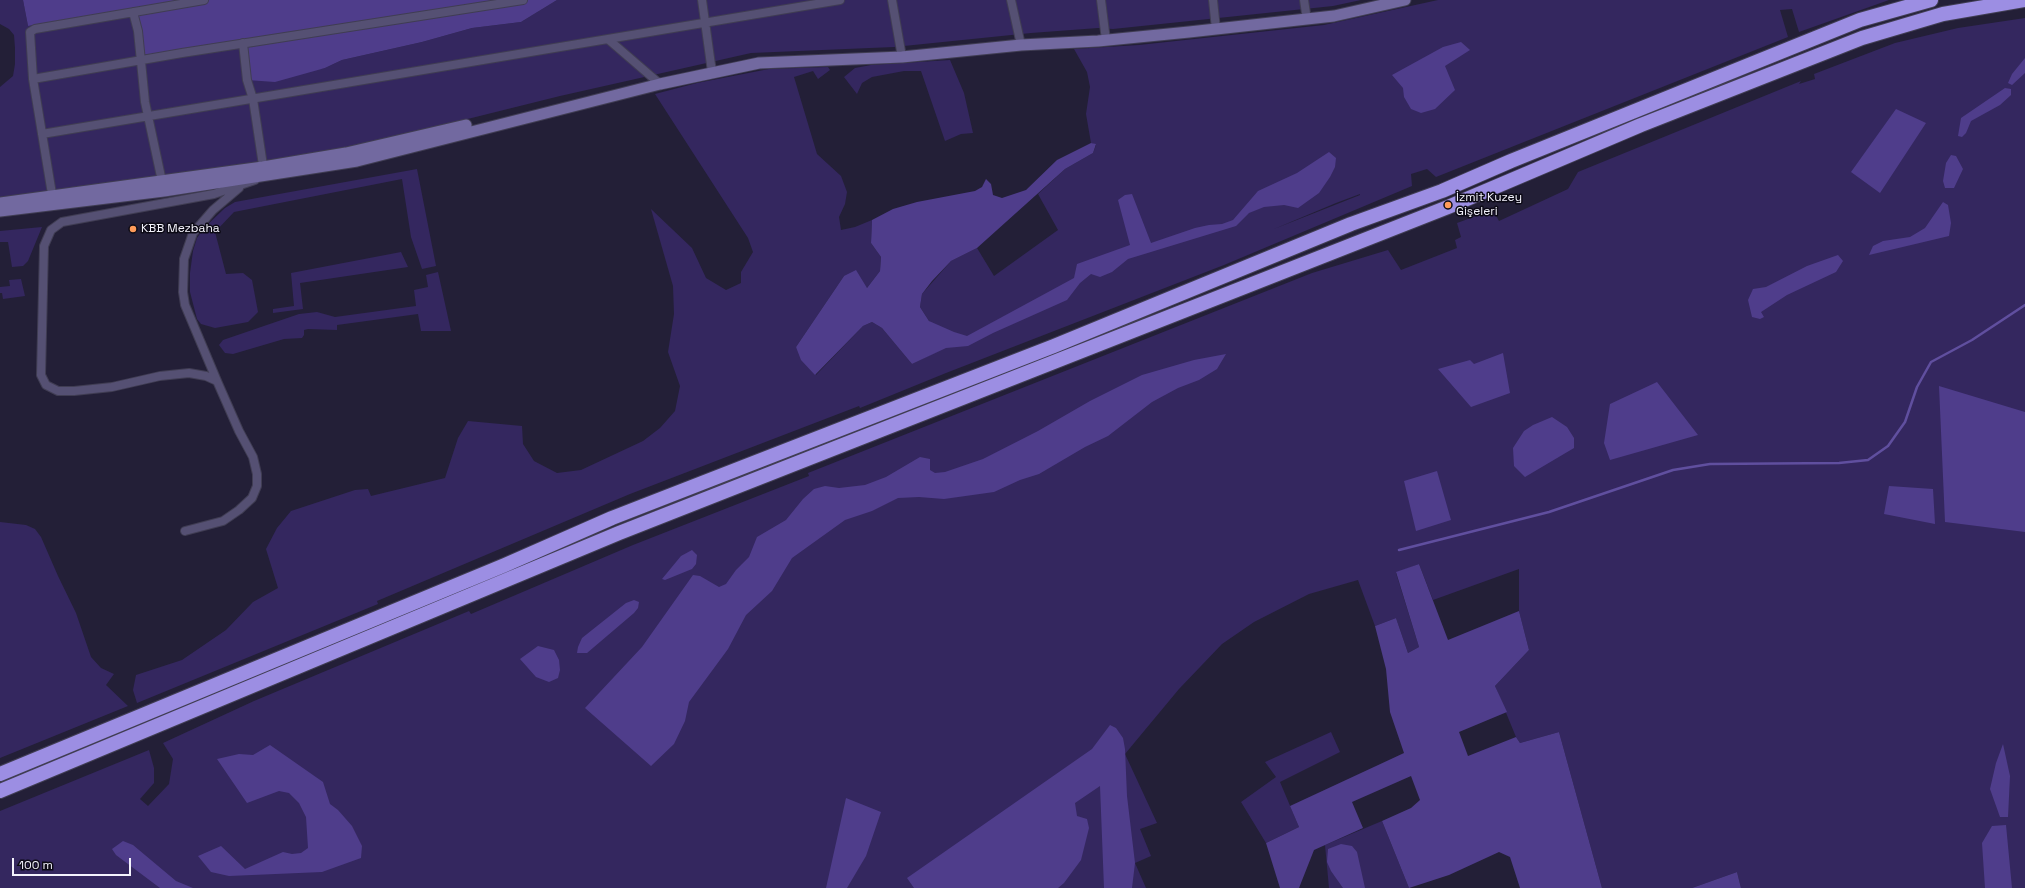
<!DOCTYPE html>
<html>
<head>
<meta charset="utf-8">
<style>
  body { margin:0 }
  #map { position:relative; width:2025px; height:888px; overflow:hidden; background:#231f37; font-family:"Space Grotesk",sans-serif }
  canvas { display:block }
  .scale { position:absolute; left:12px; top:858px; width:119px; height:18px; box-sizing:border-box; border:2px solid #f4f3fd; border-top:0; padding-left:5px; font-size:12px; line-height:14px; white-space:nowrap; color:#f4f3fd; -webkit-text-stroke:3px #0c0a15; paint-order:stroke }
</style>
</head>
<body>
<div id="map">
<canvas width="2025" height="888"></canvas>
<div class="scale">100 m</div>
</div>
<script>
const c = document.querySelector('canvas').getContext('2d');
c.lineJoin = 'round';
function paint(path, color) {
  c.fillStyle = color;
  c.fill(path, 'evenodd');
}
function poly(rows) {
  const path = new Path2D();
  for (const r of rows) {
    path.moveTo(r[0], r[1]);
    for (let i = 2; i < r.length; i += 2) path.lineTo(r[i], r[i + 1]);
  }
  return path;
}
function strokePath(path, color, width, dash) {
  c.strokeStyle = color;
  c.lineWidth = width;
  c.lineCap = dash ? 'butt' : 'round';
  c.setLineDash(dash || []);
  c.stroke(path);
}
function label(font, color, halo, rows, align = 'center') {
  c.font = font + ' "Space Grotesk",sans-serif';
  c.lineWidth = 3;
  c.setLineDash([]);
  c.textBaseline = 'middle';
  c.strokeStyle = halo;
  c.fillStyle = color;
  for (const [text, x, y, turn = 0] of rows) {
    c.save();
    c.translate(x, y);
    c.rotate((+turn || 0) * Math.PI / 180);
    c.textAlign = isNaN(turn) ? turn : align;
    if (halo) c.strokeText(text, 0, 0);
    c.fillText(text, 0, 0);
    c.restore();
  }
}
const green = poly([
  [0,0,23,0,28,26,133,12,243,43,247,80,256,80,325,68,342,60,422,42,472,28,521,22,557,0,1361,0,1333,6,1113,29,1098,28,1031,33,894,47,751,53,560,96,315,157,0,202,0,87,13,76,15,64,15,48,14,35,9,29,0,24],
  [1438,0,1889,0,1799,32,1792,9,1780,10,1788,37,1436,177,1427,169,1411,174,1412,186,1224,265,946,373,860,408,859,406,630,494,377,601,378,604,137,703,133,690,136,675,182,660,226,630,253,602,278,588,266,549,277,528,291,511,355,490,368,489,371,496,445,478,458,438,468,421,522,426,523,444,534,461,557,473,581,470,643,441,660,428,675,411,680,386,668,352,674,314,673,286,651,209,692,248,706,278,726,290,741,283,741,272,753,252,748,238,655,94,697,83,769,69,828,67,830,70,818,79,813,71,794,77,817,154,841,176,847,192,845,204,839,217,841,230,855,227,872,220,871,243,881,257,880,271,867,288,844,276,796,347,816,375,863,326,872,322,882,328,912,364,946,347,920,307,922,294,951,261,977,248,994,276,1058,230,1038,194,1065,169,1093,153,1096,145,1091,143,1086,114,1090,87,1087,72,1074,49,1139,45,1324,25],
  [1360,194,1360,195,1274,229,1336,203],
  [2025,18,2025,888,1741,888,1737,872,1692,888,1602,888,1559,732,1520,743,1516,737,1495,686,1529,650,1519,611,1519,569,1433,600,1419,564,1396,573,1419,647,1408,653,1396,618,1375,626,1358,580,1309,594,1254,622,1222,644,1179,689,1125,754,1157,823,1140,829,1151,856,1135,863,1146,888,0,888,0,811,149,750,154,768,154,783,140,799,148,806,169,784,173,759,163,743,254,701,469,611,471,614,633,545,809,476,808,473,1312,273,1388,250,1401,270,1457,248,1455,240,1461,237,1457,223,1493,210,1499,221,1568,189,1578,172,1801,81,1799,84,1815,79,1814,74,1895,43,1958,28],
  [950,60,964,93,973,133,961,134,945,141,921,71,904,71,872,77,862,83,857,94,844,77,855,68,871,65],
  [417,169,436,266,422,269,411,237,402,179,234,212,215,232,226,274,243,273,252,280,258,312,248,322,215,328,201,324,197,319,190,292,190,273,193,251,197,238,204,228,225,208,235,202],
  [42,227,28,261,23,266,12,267,8,242,0,242,0,231],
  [401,252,408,267,300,283,303,309,273,313,273,309,294,306,291,273],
  [438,272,451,331,421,331,418,314,337,325,337,330,308,329,304,330,304,335,302,338,284,339,233,354,225,353,219,345,223,340,299,314,317,312,335,317,416,306,414,290,428,287,426,275],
  [21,279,25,296,3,299,2,293,0,293,0,287,10,286,9,280],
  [0,522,26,525,35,529,41,537,58,576,76,613,91,657,101,668,114,674,106,685,128,706,0,758],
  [1331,732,1340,752,1280,782,1299,827,1266,843,1241,802,1276,777,1265,762],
  [1382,821,1409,888,1329,888,1325,845]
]);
const forest = poly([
  [23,0,557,0,521,22,472,28,422,42,342,60,325,68,275,82,247,80,243,43,141,60,133,12,28,26],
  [1461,42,1470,50,1445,66,1455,90,1435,109,1421,113,1411,109,1404,97,1403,88,1392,75,1443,47],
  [2025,58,2025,73,2012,85,2008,83,2012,74],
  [2005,88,2011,89,2011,95,2000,105,1971,121,1966,133,1962,137,1958,136,1961,118],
  [1896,109,1926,123,1880,193,1851,172],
  [1091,143,1096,144,1093,153,1065,169,977,248,951,261,932,281,922,294,920,307,929,321,954,332,967,336,1074,278,1077,264,1130,245,1118,200,1125,195,1132,194,1151,243,1195,228,1209,225,1222,224,1233,220,1258,191,1297,173,1329,152,1336,158,1335,167,1330,177,1319,193,1298,208,1284,205,1264,207,1249,213,1236,226,1128,259,1112,272,1100,277,1091,274,1080,283,1067,300,993,333,968,346,946,348,912,364,882,328,872,322,863,326,815,375,801,360,796,347,844,276,856,270,867,288,880,271,881,257,871,243,872,220,893,209,917,202,975,191,982,187,986,179,991,184,993,195,1002,198,1026,190,1057,160],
  [1951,155,1956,156,1963,169,1954,188,1945,188,1943,181,1946,163],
  [1943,202,1948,205,1951,223,1949,236,1869,255,1873,246,1883,241,1910,237,1925,228],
  [1838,255,1843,261,1836,272,1787,295,1761,312,1764,317,1760,319,1752,317,1748,300,1753,289,1766,287,1807,266],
  [1503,353,1510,393,1471,407,1438,369,1470,360,1474,364],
  [1226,354,1217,369,1199,380,1178,388,1152,402,1108,436,1085,447,1039,474,1020,480,994,492,944,499,919,497,898,498,872,511,845,520,792,558,772,591,746,615,728,649,689,702,685,721,674,744,651,766,585,708,642,647,693,575,700,576,719,587,726,584,736,570,749,557,757,537,786,520,803,499,814,489,825,486,839,488,865,485,886,477,920,457,930,459,930,470,935,473,945,472,983,459,1038,431,1090,401,1142,375,1194,360],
  [1657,382,1698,435,1610,460,1604,443,1610,404],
  [1939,386,2025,412,2025,532,1945,522],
  [1552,417,1567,427,1574,438,1574,448,1525,477,1514,466,1513,448,1524,431,1533,425],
  [1437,471,1451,520,1416,531,1404,481],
  [1889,486,1933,489,1935,524,1884,514],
  [692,550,697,555,696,564,692,569,665,580,662,579,681,556],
  [1419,564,1448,640,1519,611,1529,650,1495,686,1507,712,1459,732,1468,756,1516,737,1520,743,1559,732,1602,888,1520,888,1510,857,1499,852,1449,875,1409,888,1382,821,1411,808,1420,800,1411,776,1352,802,1363,828,1314,850,1299,888,1280,888,1266,843,1299,827,1290,806,1404,753,1390,712,1386,669,1375,626,1396,618,1408,653,1419,647,1396,572],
  [634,600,639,602,638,608,634,613,587,653,577,653,578,647,582,638,626,603],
  [538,646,554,650,559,660,560,670,558,678,549,682,536,677,520,659],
  [1110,725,1116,728,1123,738,1125,749,1127,796,1135,863,1132,888,1104,888,1100,786,1075,803,1077,816,1087,819,1089,828,1081,860,1064,883,1058,888,914,888,907,878,1092,749],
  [2003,744,2010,776,2008,817,2000,817,1990,789,1996,763],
  [270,745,323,782,330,804,338,810,352,826,362,846,361,858,322,872,229,876,211,872,198,856,221,846,245,869,283,852,292,854,301,853,308,848,306,817,299,803,289,793,279,791,247,803,217,759,239,754,253,755],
  [846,798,881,812,866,856,847,888,826,888],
  [2006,825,2012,888,1985,888,1982,843,1992,826],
  [123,841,133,845,176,881,193,888,160,888,116,855,112,849],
  [1341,844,1352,846,1357,852,1365,888,1343,888,1331,871,1327,862,1328,849],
  [1737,872,1741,888,1692,888]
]);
const stream = poly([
  [1399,550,1549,512,1673,470,1710,464,1839,463,1868,460,1888,446,1905,422,1917,387,1931,362,1972,340,2025,305]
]);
const minor = poly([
  [702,0,712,72],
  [892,0,902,57],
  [1011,0,1021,45],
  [1101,0,1106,40],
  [1213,0,1216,29],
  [1304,0,1307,20],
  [133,12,138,31,145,102,163,186],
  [609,40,660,84],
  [243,43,247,80,253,99,264,172],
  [33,79,182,53,523,0],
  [42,134,840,0],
  [53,200,33,79,30,32,35,29,204,0],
  [217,381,185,305,183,292,184,259,193,233,213,210,239,188],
  [185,531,223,521,239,510,252,498,257,486,257,474,253,457,239,431,217,381,206,376,189,373,160,376,112,387,74,391,58,391,46,385,41,375,44,246,51,230,62,222,214,194,255,180]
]);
const secondary = poly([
  [0,203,263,167,346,153,466,125],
  [0,211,164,191,357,161,660,84,759,63,902,57,1021,45,1098,41,1189,32,1334,16,1405,0]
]);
const motorway = poly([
  [0,774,505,565,612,518,1054,346,1351,224,1442,191,1511,161,1860,20,1931,0],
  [0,791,619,533,1448,207,1641,125,1862,38,1943,14,2025,0]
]);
const markers = [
  [1448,205,4,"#ff9b5a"],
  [133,229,4,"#ff9b5a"]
];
const poiNames = [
  ["İzmit Kuzey",1456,198],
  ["Gişeleri",1456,212],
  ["KBB Mezbaha",141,229]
];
paint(green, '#34275f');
paint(forest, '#4f3d8b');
strokePath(stream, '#604f9f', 2.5);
strokePath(minor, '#403d53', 10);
strokePath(secondary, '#403d53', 13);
strokePath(motorway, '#403d53', 16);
strokePath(minor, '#555073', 8);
strokePath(secondary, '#7269a0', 11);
strokePath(motorway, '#9c8ee3', 14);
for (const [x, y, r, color] of markers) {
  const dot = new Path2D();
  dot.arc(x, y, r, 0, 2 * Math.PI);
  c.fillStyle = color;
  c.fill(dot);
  strokePath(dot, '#0c0a15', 1.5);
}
label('12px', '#f4f3fd', '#0c0a15', poiNames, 'left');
</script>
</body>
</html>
